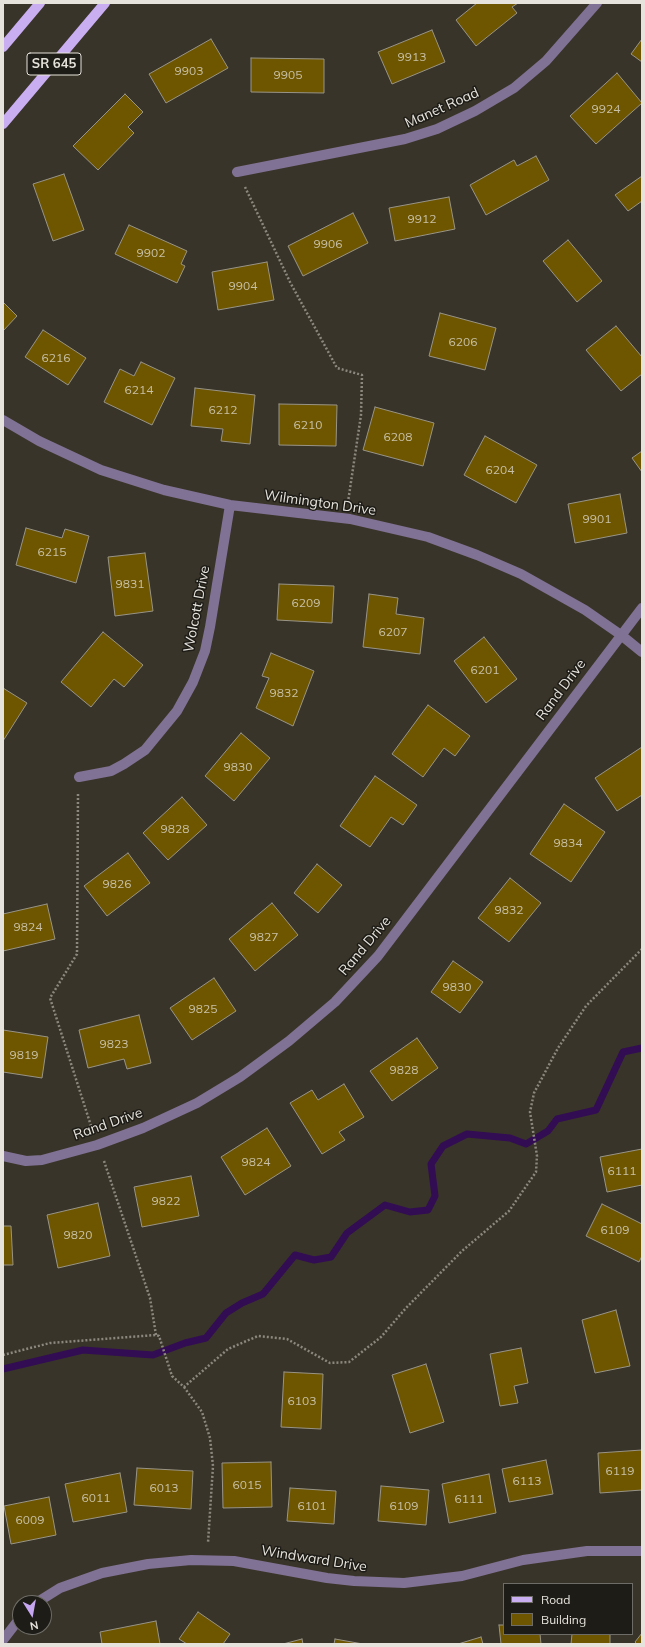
<!DOCTYPE html>
<html>
<head>
<meta charset="utf-8">
<style>
  body { margin:0 }
  #map { position:relative; width:645px; height:1647px; overflow:hidden; background:#393429; font-family:Mulish,sans-serif }
  canvas { display:block }
  .frame { position:absolute; inset:0; border:4px solid #e6e3dc; pointer-events:none }
  .legend { position:absolute; left:503px; top:1583px; width:130px; height:52px; box-sizing:border-box; background:#1e1c17; border:1px solid #6e6c66; margin:0; padding:5px 7px; list-style:none; font-size:12px; color:#e6e3dc }
  .legend li { display:flex; align-items:center; gap:8px; height:20px }
  .legend b { width:20px; border:1px solid #6e6c66 }
  .north { position:absolute; left:12px; top:1595px; width:40px; height:40px; box-sizing:border-box; background:#1e1c17; border:1px solid #6e6c66; border-radius:50%; rotate:169deg; font-size:11px; font-weight:700; line-height:16px; text-align:center; color:#e6e3dc }
  .north::after { content:''; display:block; margin:auto; width:14px; height:18px; background:#c6a6f0; clip-path:polygon(50% 0,100% 100%,50% 72%,0 100%) }
</style>
</head>
<body>
<div id="map">
<canvas width="645" height="1647"></canvas>
<div class="frame"></div>
<ul class="legend">
<li><b style="height:5px;background:#caaef2"></b>Road</li>
<li><b style="height:11px;background:#6e5601"></b>Building</li>
</ul>
<div class="north">N</div>
</div>
<script>
const c = document.querySelector('canvas').getContext('2d');
c.lineJoin = 'round';
function poly(rows) {
  const path = new Path2D();
  for (const r of rows) {
    path.moveTo(r[0], r[1]);
    for (let i = 2; i < r.length; i += 2) path.lineTo(r[i], r[i + 1]);
  }
  return path;
}
function strokePath(path, color, width, dash) {
  c.strokeStyle = color;
  c.lineWidth = width;
  c.lineCap = dash ? 'butt' : 'round';
  c.setLineDash(dash || []);
  c.stroke(path);
}
function paint(path, color) {
  c.fillStyle = color;
  c.fill(path, 'evenodd');
}
function label(font, color, halo, rows, align = 'center') {
  c.font = font + ' Mulish,sans-serif';
  c.lineWidth = 3;
  c.setLineDash([]);
  c.textBaseline = 'middle';
  c.strokeStyle = halo;
  c.fillStyle = color;
  for (const [text, x, y, turn = 0] of rows) {
    c.save();
    c.translate(x, y);
    c.rotate((+turn || 0) * Math.PI / 180);
    c.textAlign = isNaN(turn) ? turn : align;
    if (halo) c.strokeText(text, 0, 0);
    c.fillText(text, 0, 0);
    c.restore();
  }
}
const stream = poly([
  [3,1369,83,1350,153,1355,185,1343,206,1338,226,1313,242,1303,263,1294,295,1255,314,1260,331,1257,347,1233,385,1205,410,1212,428,1210,435,1196,431,1164,443,1146,467,1134,510,1138,526,1144,548,1131,557,1119,596,1110,623,1052,642,1048]
]);
const building = poly([
  [477,3,518,3,512,7,517,13,476,46,456,20,477,3],
  [432,30,445,62,392,84,378,52,432,30],
  [211,39,228,68,166,103,149,74,211,39],
  [642,39,642,62,631,54,642,39],
  [251,58,324,59,324,93,251,92,251,58],
  [617,73,642,103,596,144,570,116,617,73],
  [125,94,143,112,128,127,134,133,98,170,73,146,125,94],
  [536,156,549,180,486,215,470,185,514,160,517,166,536,156],
  [64,174,84,230,53,241,33,184,64,174],
  [642,176,642,201,628,211,615,195,642,176],
  [449,197,455,229,395,241,389,208,449,197],
  [353,213,368,243,303,276,288,246,353,213],
  [129,225,187,251,181,264,185,266,177,283,115,254,129,225],
  [568,240,602,281,577,302,543,261,568,240],
  [267,262,274,300,218,310,212,272,267,262],
  [3,302,17,316,3,331,3,302],
  [440,313,496,328,485,370,429,356,440,313],
  [616,326,642,357,642,374,621,391,586,350,616,326],
  [43,330,86,358,68,385,25,357,43,330],
  [141,362,175,378,152,425,104,402,120,369,134,376,141,362],
  [195,388,255,395,250,444,221,441,223,429,191,426,195,388],
  [279,404,337,405,336,446,279,445,279,404],
  [375,407,434,423,423,466,363,450,375,407],
  [485,436,537,465,516,503,464,475,485,436],
  [642,451,642,472,632,458,642,451],
  [620,494,627,533,575,543,568,504,620,494],
  [26,528,62,538,65,529,89,536,76,583,16,565,26,528],
  [145,553,153,611,115,616,108,557,145,553],
  [279,584,334,586,332,623,277,620,279,584],
  [369,594,398,598,396,614,424,618,420,654,363,647,369,594],
  [103,632,143,665,124,687,114,679,91,707,61,682,103,632],
  [484,637,517,679,486,703,454,661,484,637],
  [271,653,314,671,293,726,256,708,269,678,262,676,271,653],
  [3,688,27,703,3,741,3,688],
  [428,705,470,736,455,756,444,748,423,777,392,754,428,705],
  [241,733,270,758,234,801,205,776,241,733],
  [642,747,642,795,617,811,595,778,642,747],
  [375,776,417,805,403,825,391,817,370,847,340,826,375,776],
  [182,797,207,825,168,860,143,833,182,797],
  [564,804,605,832,571,882,530,854,564,804],
  [128,853,150,883,107,916,84,886,128,853],
  [317,864,342,885,318,913,294,893,317,864],
  [510,878,541,903,509,942,478,918,510,878],
  [272,903,298,935,255,971,229,939,272,903],
  [47,904,55,939,3,951,3,914,47,904],
  [453,961,483,982,460,1013,431,992,453,961],
  [214,978,236,1011,192,1040,170,1008,214,978],
  [139,1015,151,1063,127,1069,124,1059,88,1068,79,1030,139,1015],
  [3,1030,48,1037,42,1078,3,1072,3,1030],
  [417,1038,438,1068,392,1101,370,1071,417,1038],
  [344,1084,364,1117,339,1132,345,1140,322,1154,290,1103,312,1090,318,1100,344,1084],
  [267,1128,291,1166,245,1195,221,1157,267,1128],
  [642,1149,642,1185,607,1192,600,1157,642,1149],
  [191,1176,199,1216,142,1227,134,1187,191,1176],
  [98,1203,110,1256,58,1268,47,1215,98,1203],
  [602,1204,642,1224,642,1256,639,1262,586,1236,602,1204],
  [3,1226,11,1226,13,1265,3,1265,3,1226],
  [616,1310,630,1366,595,1373,582,1320,616,1310],
  [521,1348,528,1383,514,1386,518,1403,500,1406,490,1354,521,1348],
  [426,1364,444,1422,410,1433,392,1375,426,1364],
  [284,1372,323,1374,321,1429,281,1427,284,1372],
  [642,1450,642,1490,600,1493,598,1453,642,1450],
  [546,1460,553,1494,509,1502,502,1469,546,1460],
  [271,1462,272,1507,223,1508,222,1463,271,1462],
  [137,1468,193,1471,191,1509,134,1505,137,1468],
  [120,1473,127,1512,73,1522,65,1484,120,1473],
  [489,1474,496,1513,449,1523,442,1484,489,1474],
  [381,1486,429,1490,426,1525,378,1521,381,1486],
  [290,1488,336,1491,334,1524,287,1521,290,1488],
  [49,1497,56,1535,11,1544,4,1506,49,1497],
  [198,1612,230,1634,223,1644,187,1644,179,1639,198,1612],
  [156,1621,160,1644,102,1644,100,1632,156,1621],
  [499,1625,504,1625,504,1634,540,1634,541,1644,501,1644,499,1625],
  [642,1633,642,1644,637,1644,635,1642,642,1633],
  [572,1634,610,1634,610,1644,571,1644,572,1634],
  [481,1637,483,1644,458,1644,481,1637],
  [302,1639,303,1644,283,1644,302,1639],
  [335,1639,363,1644,334,1644,335,1639]
]);
const path = poly([
  [245,187,290,282,337,368,362,375,361,415,348,502],
  [78,794,77,954,50,998,92,1129],
  [104,1161,150,1298,156,1335],
  [3,1355,50,1343,156,1335,159,1336,172,1376,184,1387,228,1349,258,1336,287,1339,330,1363,349,1362,381,1337,406,1308,462,1251,509,1211,536,1172,537,1156,530,1112,534,1093,558,1048,586,1006,642,949],
  [184,1387,202,1412,210,1438,213,1466,208,1543]
]);
const minor = poly([
  [237,172,405,139,437,129,475,111,514,88,546,61,597,3],
  [3,420,39,441,101,470,164,490,230,505,350,519,428,537,477,555,521,574,585,610,621,635,642,652],
  [79,777,111,771,124,764,145,750,177,711,193,682,205,651,210,627,230,505],
  [3,1156,26,1161,42,1160,97,1145,143,1128,197,1103,240,1077,289,1041,335,1002,378,956,642,608],
  [36,1603,60,1588,102,1573,148,1564,191,1560,234,1561,327,1578,354,1581,404,1583,462,1576,523,1560,587,1551,642,1551],
  [3,1640,20,1618]
]);
const major = poly([
  [3,47,40,3],
  [3,124,105,3]
]);
const numberNames = [
  ["9913",412,57],
  ["9903",189,71],
  ["9905",288,75],
  ["9924",606,109],
  ["9912",422,219],
  ["9906",328,244],
  ["9902",151,253],
  ["9904",243,286],
  ["6206",463,342],
  ["6216",56,358],
  ["6214",139,390],
  ["6212",223,410],
  ["6210",308,425],
  ["6208",398,437],
  ["6204",500,470],
  ["9901",597,519],
  ["6215",52,552],
  ["9831",130,584],
  ["6209",306,603],
  ["6207",393,632],
  ["6201",485,670],
  ["9832",284,693],
  ["9830",238,767],
  ["9828",175,829],
  ["9834",568,843],
  ["9826",117,884],
  ["9832",509,910],
  ["9824",28,927],
  ["9827",264,937],
  ["9830",457,987],
  ["9825",203,1009],
  ["9823",114,1044],
  ["9819",24,1055],
  ["9828",404,1070],
  ["9824",256,1162],
  ["6111",622,1171],
  ["9822",166,1201],
  ["6109",615,1230],
  ["9820",78,1235],
  ["6103",302,1401],
  ["6119",620,1471],
  ["6113",527,1481],
  ["6015",247,1485],
  ["6013",164,1488],
  ["6011",96,1498],
  ["6111",469,1499],
  ["6101",312,1506],
  ["6109",404,1506],
  ["6009",30,1520]
];
const shields = [
  [54,64,54]
];
const shieldNames = [
  ["SR 645",54,64]
];
const streetNames = [
  ["Manet Road",442,108,-24],
  ["Wilmington Drive",320,503,8],
  ["Wolcott Drive",197,609,-79],
  ["Rand Drive",561,690,-53],
  ["Rand Drive",365,946,-50],
  ["Rand Drive",108,1124,-19],
  ["Windward Drive",314,1559,9]
];
strokePath(stream, '#320d53', 7);
paint(building, '#6e5601');
strokePath(building, '#989487', 1);
strokePath(path, '#8c887f', 2.5, [2, 2]);
strokePath(minor, '#807294', 10);
strokePath(major, '#caaef2', 10);
label('12px', '#c8c0a5', null, numberNames);
for (const [x, y, w] of shields) {
  const box = new Path2D();
  box.roundRect(x - w / 2, y - 11, w, 22, 3);
  c.fillStyle = '#1e1c17';
  c.fill(box);
  strokePath(box, '#e6e3dc', 1);
}
label('bold 13px', '#e6e3dc', null, shieldNames);
label('14px', '#e6e3dc', '#1e1c17', streetNames);
</script>
</body>
</html>
